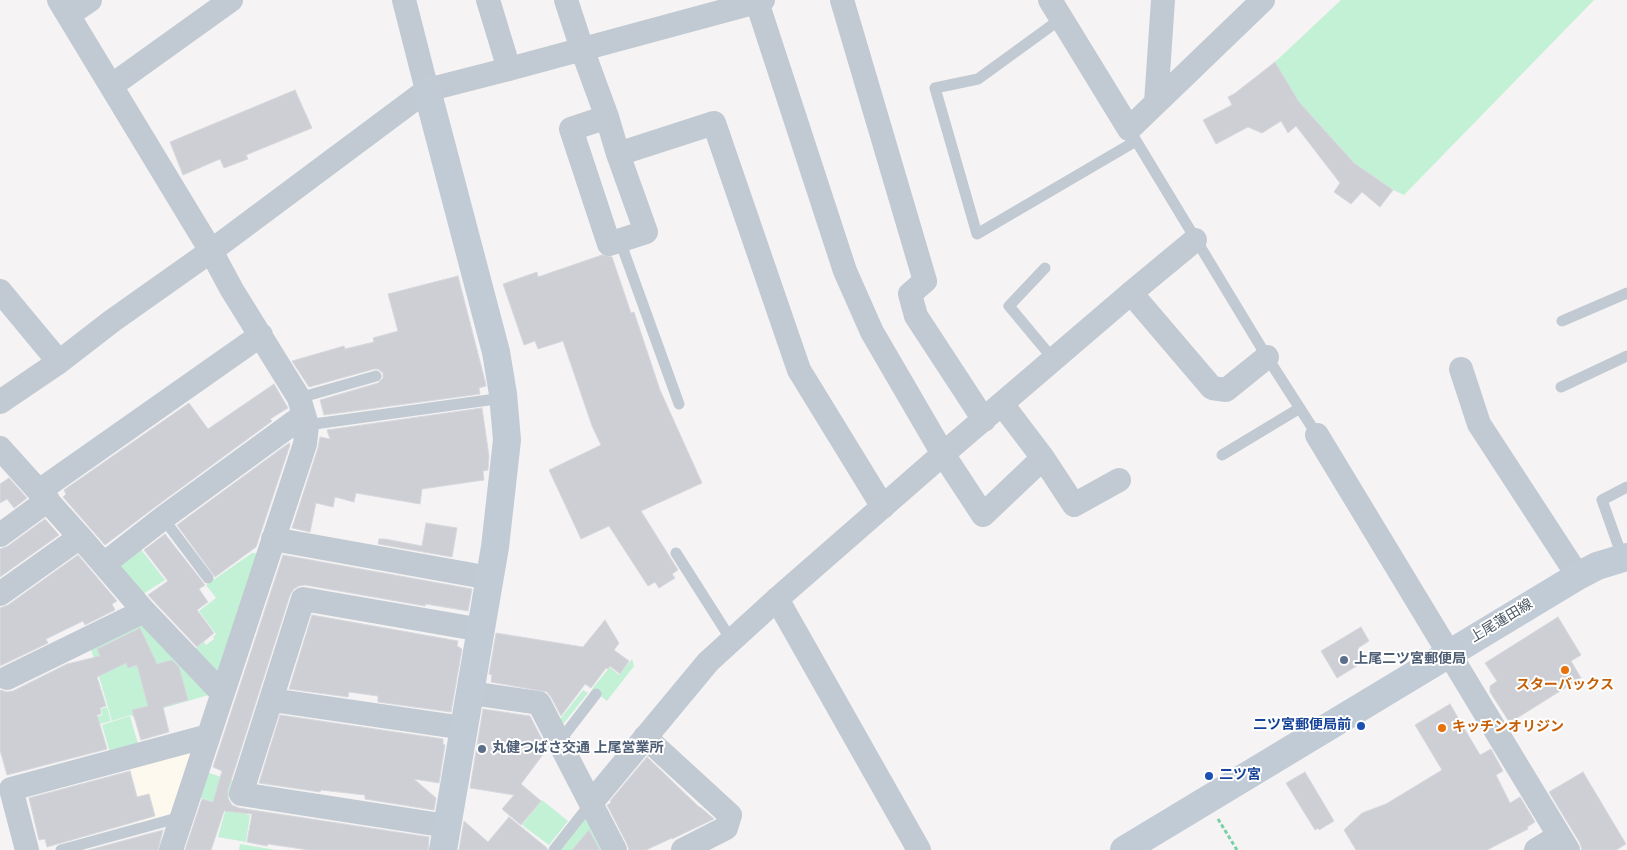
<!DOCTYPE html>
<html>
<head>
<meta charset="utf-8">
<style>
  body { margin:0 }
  canvas { display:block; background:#f5f3f3 }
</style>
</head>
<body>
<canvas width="1627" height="850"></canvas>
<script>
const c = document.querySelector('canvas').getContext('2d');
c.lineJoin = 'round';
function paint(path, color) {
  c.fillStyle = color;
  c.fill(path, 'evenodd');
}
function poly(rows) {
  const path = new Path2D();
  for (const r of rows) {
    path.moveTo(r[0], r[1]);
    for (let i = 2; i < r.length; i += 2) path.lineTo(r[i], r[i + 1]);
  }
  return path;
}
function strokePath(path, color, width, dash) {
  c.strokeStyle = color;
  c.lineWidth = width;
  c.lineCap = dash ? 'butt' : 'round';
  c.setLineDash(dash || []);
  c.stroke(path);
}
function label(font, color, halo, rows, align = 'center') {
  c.font = font + ' Overpass,"Noto Sans JP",sans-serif';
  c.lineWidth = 4;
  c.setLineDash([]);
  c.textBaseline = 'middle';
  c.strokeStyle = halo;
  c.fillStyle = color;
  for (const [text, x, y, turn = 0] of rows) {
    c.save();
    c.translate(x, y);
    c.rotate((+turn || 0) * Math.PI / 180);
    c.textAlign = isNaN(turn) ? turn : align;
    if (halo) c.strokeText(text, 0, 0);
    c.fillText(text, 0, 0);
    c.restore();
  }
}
const commercial = poly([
  [193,746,176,812,138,823,130,795,137,793,129,765]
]);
const green = poly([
  [1341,0,1594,0,1404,195,1393,190,1354,163,1299,102,1275,62],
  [139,547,165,580,140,596,119,572,120,564],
  [252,553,259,553,222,675,191,652,204,642,206,645,214,639,213,637,216,634,199,611,216,598,206,585],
  [145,623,212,694,133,717,131,715,112,721,91,649],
  [632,659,634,666,607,701,592,689,610,667,619,675],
  [99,681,101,690,71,698,78,722,102,715,101,709,107,707,111,721,75,731,63,688,70,686,72,689],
  [583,690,588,693,560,728,557,723],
  [130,716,139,747,111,756,102,725],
  [206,772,234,781,226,806,198,797],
  [542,800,568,821,549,845,522,825],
  [227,805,245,809,245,814,250,815,246,842,218,837],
  [586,818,608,850,561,850],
  [240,844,276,850,239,850]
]);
const building = poly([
  [1275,62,1299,102,1354,163,1393,190,1380,207,1362,192,1351,204,1334,192,1340,183,1296,126,1288,133,1281,121,1262,133,1248,127,1216,144,1203,120,1232,105,1228,97,1234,94,1275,62],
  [295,90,312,128,246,155,248,159,224,168,220,159,183,175,170,142,295,90],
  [602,255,612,257,631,313,634,312,660,390,702,483,641,511,678,570,672,574,675,578,659,588,655,582,648,586,609,526,581,539,549,470,601,445,592,426,563,341,538,349,535,341,524,345,503,284,537,272,538,277,602,255],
  [458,276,485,381,486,386,479,388,480,394,324,415,320,400,378,383,383,378,383,373,378,369,374,369,309,387,292,361,344,346,345,349,374,342,373,338,398,331,388,294,458,276],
  [274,384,288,408,270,419,272,421,155,507,105,545,63,497,66,494,64,490,189,403,208,429,274,384],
  [482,408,489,456,488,470,483,471,484,480,422,489,420,504,356,493,354,502,335,497,333,507,316,503,310,532,292,528,318,448,320,437,330,439,327,430,482,408],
  [289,443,290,445,256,547,215,577,177,525,289,443],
  [9,478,27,498,14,508,7,499,0,503,0,484,9,478],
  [45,519,59,535,0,577,0,549,8,546,45,519],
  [426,523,457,528,452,557,378,544,379,539,385,539,422,546,426,523],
  [165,534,205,585,199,589,208,602,197,610,214,633,197,647,148,595,168,581,144,550,165,534],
  [78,555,117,601,112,604,115,610,85,625,83,621,46,639,48,643,0,666,0,608,8,605,78,555],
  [283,555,472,589,468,611,426,604,425,606,305,585,299,586,294,589,290,595,228,790,228,798,232,805,239,808,429,837,428,850,309,850,268,844,267,846,247,842,252,814,224,811,211,850,185,850,202,799,213,802,222,771,213,767,283,555],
  [312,615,458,641,457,646,462,649,451,712,378,702,378,696,349,692,348,697,289,689,312,615],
  [1558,617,1581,655,1571,661,1581,678,1514,720,1508,720,1490,692,1490,686,1497,681,1485,663,1558,617],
  [605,620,619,643,614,650,629,661,620,674,610,666,608,669,606,668,591,688,585,684,561,716,551,697,547,692,491,682,492,675,489,674,496,633,583,647,605,620],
  [1361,627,1369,641,1358,648,1365,661,1337,678,1321,651,1361,627],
  [140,628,157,664,172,660,179,667,188,700,163,707,169,732,141,740,132,710,148,706,137,665,128,668,126,663,97,677,106,706,100,708,101,714,97,715,107,749,7,775,0,750,0,690,7,692,13,691,67,664,100,656,97,649,140,628],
  [1450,704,1480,755,1491,749,1503,771,1496,775,1510,803,1520,797,1535,822,1527,827,1528,829,1487,850,1356,850,1344,830,1362,813,1386,804,1442,770,1415,725,1450,704],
  [483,709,530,716,547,749,521,784,541,801,521,825,502,809,514,795,470,788,483,709],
  [280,715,443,739,443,744,445,745,439,783,414,779,436,798,434,810,365,799,365,795,321,790,320,792,259,783,280,715],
  [647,757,699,807,700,807,714,819,672,839,672,838,646,850,629,850,627,844,607,805,611,803,610,801,647,757],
  [130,771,137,797,149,794,155,816,47,847,45,839,39,840,29,798,130,771],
  [1305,772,1334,821,1319,830,1318,828,1315,830,1286,783,1305,772],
  [1583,772,1626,844,1616,850,1582,850,1580,843,1549,792,1583,772],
  [509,817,547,848,547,850,459,850,464,821,488,842,509,817],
  [163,830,158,850,89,850,163,830],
  [589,830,600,850,572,850,589,830]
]);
const path = poly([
  [1218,819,1237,850]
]);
const lane = poly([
  [1062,18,978,79,935,88,977,234,1136,141],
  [1132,134,1267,357,1317,435],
  [620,241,679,404],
  [1045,268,1009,306,1054,360],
  [1562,321,1627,293],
  [1561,387,1627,356],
  [299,398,376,376],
  [307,425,503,398],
  [1222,455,1300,408],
  [163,518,208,578],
  [676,553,732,641],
  [1623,559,1602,500,1627,487],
  [559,742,596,694],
  [61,850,181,817],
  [554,850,591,803]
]);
const street = poly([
  [59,0,211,251,232,290,299,398,307,425,305,444,171,850],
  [404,0,427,90],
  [488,0,509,69],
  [566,0,582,49,607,117,618,154,646,232,609,244,571,129,607,117],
  [763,0,757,2,845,271,872,332,943,454,983,515,1043,458],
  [842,0,925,281,910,294,916,316,984,420],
  [1050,0,1129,129,1263,0],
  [68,15,90,0],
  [111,86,231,0],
  [1156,103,1163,0],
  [618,154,714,123,799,370,883,507],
  [0,291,59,362],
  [1131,293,1212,388,1226,390,1267,357],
  [1461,369,1479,424,1578,576],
  [0,402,59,362,112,321,211,251,427,90,509,69,757,2],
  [1002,404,1043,458,1074,505,1119,480],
  [1317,435,1568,850],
  [0,448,80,537,144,611,222,693],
  [39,491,261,335],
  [0,535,48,500],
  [273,539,490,578],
  [104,564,163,518,304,415],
  [0,594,80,537],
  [777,599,919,850],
  [7,678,144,611],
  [471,693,539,703,615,850],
  [272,700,464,728],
  [645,737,730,815,726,828,683,850],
  [591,803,708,662,777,599,943,454,1131,293,1195,240],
  [447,826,241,794,303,599,482,630],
  [27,850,11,789,208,736],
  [1536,850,1559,836]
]);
const secondary = poly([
  [427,90,496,352,503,394,507,440,495,547,443,850],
  [1124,850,1578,576,1597,566,1627,557]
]);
const markers = [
  [1344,660,5,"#5c6f8a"],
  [1565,670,5,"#e8710a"],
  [1361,726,5,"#1a4fb4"],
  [1442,728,5,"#e8710a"],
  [482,749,5,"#5c6f8a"],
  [1209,776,5,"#1a4fb4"]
];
const streetNames = [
  ["上尾蓮田線",1502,622,-31]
];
const serviceNames = [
  ["上尾二ツ宮郵便局",1354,660],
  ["丸健つばさ交通 上尾営業所",492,749]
];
const foodNames = [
  ["スターバックス",1565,686],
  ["キッチンオリジン",1452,728,"left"]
];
const transitNames = [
  ["二ツ宮郵便局前",1351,726],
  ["二ツ宮",1219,776,"left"]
];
paint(commercial, '#fdf9ef');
paint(green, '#c3f1d5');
paint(building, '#cdcfd5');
strokePath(building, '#d7d9de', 1);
strokePath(path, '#7ad0a6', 3, [4, 2.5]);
strokePath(lane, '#c1cad2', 11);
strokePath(street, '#c1cad2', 24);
strokePath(secondary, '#c1cbd6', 28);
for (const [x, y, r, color] of markers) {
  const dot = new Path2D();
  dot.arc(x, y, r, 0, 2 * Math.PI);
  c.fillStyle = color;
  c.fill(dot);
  strokePath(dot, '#fff', 2);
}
label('14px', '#4a5661', '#fff', streetNames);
label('bold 14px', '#4e5e75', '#fff', serviceNames, 'left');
label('bold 14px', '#c56008', '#fff', foodNames);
label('bold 14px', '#164399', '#fff', transitNames, 'right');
</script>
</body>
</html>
